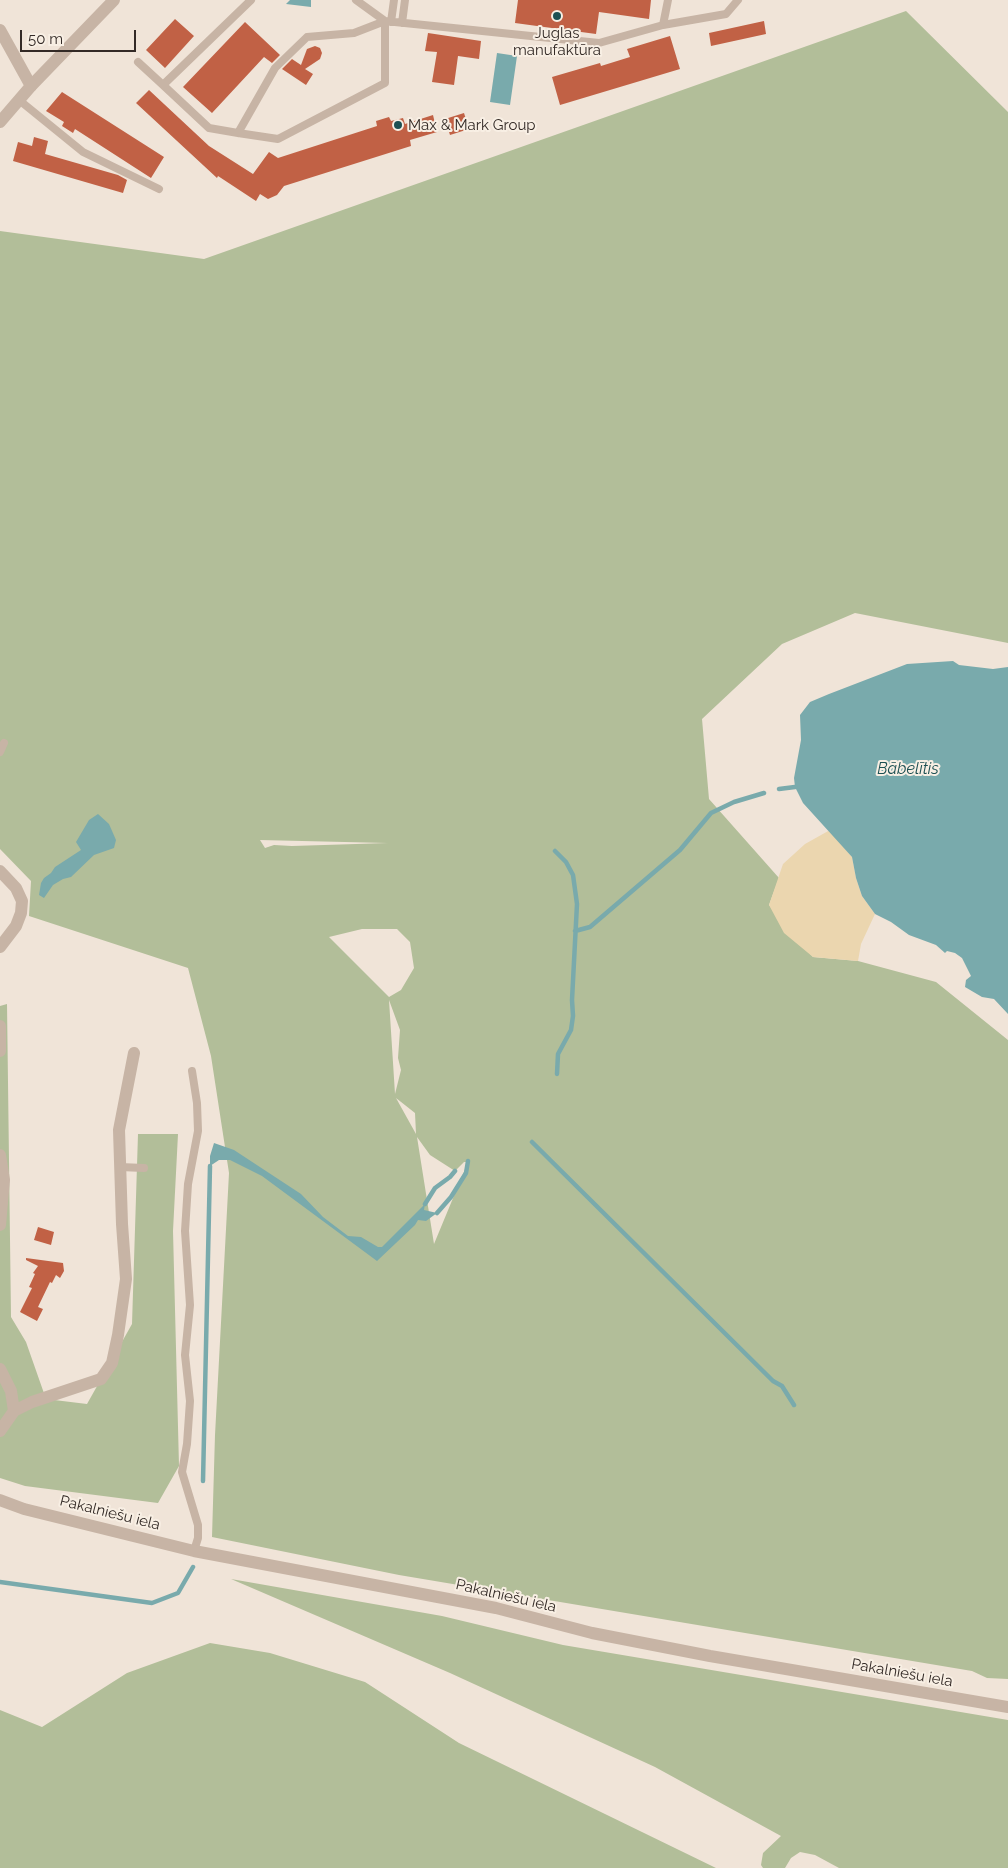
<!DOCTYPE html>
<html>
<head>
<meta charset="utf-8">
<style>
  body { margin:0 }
  #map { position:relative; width:1008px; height:1868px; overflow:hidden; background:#f0e4d8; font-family:Raleway,sans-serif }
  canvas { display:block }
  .scale { position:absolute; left:20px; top:30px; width:116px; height:22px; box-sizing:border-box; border:2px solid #332a26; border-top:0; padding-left:6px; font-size:15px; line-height:18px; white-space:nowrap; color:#332a26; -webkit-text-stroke:4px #f8efe4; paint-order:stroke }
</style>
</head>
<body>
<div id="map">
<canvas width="1008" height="1868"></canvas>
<div class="scale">50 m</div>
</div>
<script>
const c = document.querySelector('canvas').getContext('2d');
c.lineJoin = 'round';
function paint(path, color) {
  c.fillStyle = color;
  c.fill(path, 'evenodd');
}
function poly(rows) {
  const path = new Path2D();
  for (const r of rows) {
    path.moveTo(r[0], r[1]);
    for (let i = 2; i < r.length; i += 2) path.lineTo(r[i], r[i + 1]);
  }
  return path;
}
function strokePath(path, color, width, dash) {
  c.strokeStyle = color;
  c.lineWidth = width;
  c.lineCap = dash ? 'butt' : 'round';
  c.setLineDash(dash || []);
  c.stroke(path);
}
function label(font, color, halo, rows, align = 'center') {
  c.font = font + ' Raleway,sans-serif';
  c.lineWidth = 4;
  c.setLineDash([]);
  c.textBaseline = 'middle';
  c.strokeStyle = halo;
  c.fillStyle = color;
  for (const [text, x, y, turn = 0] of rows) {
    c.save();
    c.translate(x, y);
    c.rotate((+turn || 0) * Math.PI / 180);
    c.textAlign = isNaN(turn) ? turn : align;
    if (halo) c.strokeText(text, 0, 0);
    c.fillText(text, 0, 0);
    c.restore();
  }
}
const green = poly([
  [906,11,1008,112,1008,643,855,613,782,644,702,719,709,799,779,878,769,905,813,957,858,961,936,982,1008,1040,1008,1679,987,1678,972,1671,399,1575,212,1537,215,1435,229,1173,211,1056,188,968,29,916,31,881,0,849,0,231,204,259],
  [260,840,387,843,388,843,292,846,274,845,265,848],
  [362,929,397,929,410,942,414,968,401,990,389,997,329,937],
  [389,1000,400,1030,398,1058,401,1070,395,1094],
  [396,1098,415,1113,416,1134],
  [417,1137,430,1155,455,1171,464,1162,468,1162,434,1244],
  [7,1004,11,1317,26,1342,46,1399,87,1404,132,1324,138,1134,178,1134,173,1231,179,1466,158,1503,25,1486,0,1478,0,1006],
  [231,1579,442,1616,563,1645,1008,1720,1008,1868,839,1868,815,1855,800,1852,791,1858,785,1868,763,1868,761,1865,763,1853,781,1836,655,1767,450,1673],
  [210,1643,270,1653,365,1682,459,1743,716,1868,0,1868,0,1710,42,1727,127,1673]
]);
const sand = poly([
  [830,830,852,857,856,878,862,896,875,914,861,944,858,961,813,957,784,933,769,905,783,864,805,844]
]);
const water = poly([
  [290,0,311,0,311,7,286,4],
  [497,53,517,56,510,105,490,102],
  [953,661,959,665,993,669,1008,667,1008,1014,994,999,982,997,965,987,966,980,971,976,962,958,955,953,947,951,945,953,936,945,909,935,891,922,875,914,862,896,856,878,852,857,803,803,795,787,794,778,801,740,800,715,810,702,829,694,907,664],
  [98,814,109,824,116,840,114,848,94,855,71,877,63,879,53,885,44,898,39,895,41,883,44,878,51,873,55,867,81,850,76,842,89,820],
  [214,1143,234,1150,301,1194,323,1217,348,1236,361,1237,378,1247,382,1247,425,1204,424,1210,437,1213,426,1221,418,1220,415,1225,377,1261,262,1176,230,1160,219,1160,210,1166,210,1156]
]);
const stream = poly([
  [779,789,795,787],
  [555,851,566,862,573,875,577,904,572,1000,573,1016,571,1030,558,1054,557,1074],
  [575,931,590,927,680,850,711,813,734,802,764,793],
  [532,1142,773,1381,782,1386,794,1405],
  [425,1204,435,1188,450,1177,455,1171],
  [437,1213,451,1197,466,1173,468,1161],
  [203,1481,210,1166],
  [0,1582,152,1603,178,1593,193,1567]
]);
const building = poly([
  [518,0,651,0,649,19,599,12,596,34,515,23],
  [175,19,194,36,165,68,146,50],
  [764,21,766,34,711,46,709,33],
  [245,22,280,55,272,63,264,57,212,113,183,87],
  [428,33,481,41,479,59,458,56,454,85,432,82,437,52,425,51],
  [670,36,680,69,560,105,552,77,600,63,601,66,630,57,627,49],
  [315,46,320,48,322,53,320,59,305,69,313,74,306,85,282,69,292,59,301,65,307,49],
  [149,90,209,146,253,174,269,152,278,158,377,126,376,121,389,117,391,121,403,118,405,124,433,115,437,132,410,140,411,146,284,186,277,195,268,199,260,194,256,201,218,176,217,178,136,103],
  [62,92,164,157,151,178,75,129,73,133,62,126,64,122,46,111],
  [464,113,469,129,450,135,445,119],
  [34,137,48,141,45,154,118,175,127,180,123,193,13,161,18,142,32,146],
  [38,1227,54,1232,51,1245,34,1240],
  [26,1258,63,1263,64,1271,60,1278,56,1275,52,1283,50,1282,38,1307,43,1309,37,1321,20,1312,32,1288,29,1287,35,1274,33,1273,38,1266,26,1260]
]);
const service = poly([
  [356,0,385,21,599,43,663,25,668,0],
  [391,22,394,0],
  [402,23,405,0],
  [663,25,726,14,738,0],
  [138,62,163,85],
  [19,100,83,152,159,189],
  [238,133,275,68,307,37,354,33,385,21,385,83,278,139,238,133,209,128,163,85,251,0],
  [0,752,4,743],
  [192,1071,197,1103,198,1131,188,1184,185,1231,190,1305,185,1355,190,1401,187,1444,182,1472,198,1525,198,1538,194,1551],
  [120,1167,144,1168]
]);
const minor = poly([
  [31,86,114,0],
  [0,871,16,888,22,901,21,913,16,926,0,947],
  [0,1026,0,1051],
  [0,1155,4,1180,0,1225],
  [0,1369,11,1391,14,1411,0,1431],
  [14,1411,32,1402,101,1379,112,1363,118,1335,126,1279,122,1224,119,1130,134,1053]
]);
const tertiary = poly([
  [0,30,31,86,0,122],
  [0,1500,24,1509,194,1551,496,1608,592,1633,710,1656,1008,1707]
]);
const markers = [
  [557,16,5,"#1d5053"],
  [398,125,5,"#1d5053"]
];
const poiNames = [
  ["Juglas",557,33],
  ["manufaktūra",557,50],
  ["Max & Mark Group",408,125,"left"]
];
const streetNames = [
  ["Pakalniešu iela",110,1513,14],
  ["Pakalniešu iela",506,1596,13],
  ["Pakalniešu iela",902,1673,10]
];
const waterNames = [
  ["Bābelītis",908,769]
];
paint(green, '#b2be99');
paint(sand, '#ebd6af');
paint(water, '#79aaac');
strokePath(stream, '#79aaac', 4.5);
paint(building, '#c16145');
strokePath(service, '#c7b4a5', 8);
strokePath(minor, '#c7b4a5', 12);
strokePath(tertiary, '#c7b4a5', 12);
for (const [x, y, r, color] of markers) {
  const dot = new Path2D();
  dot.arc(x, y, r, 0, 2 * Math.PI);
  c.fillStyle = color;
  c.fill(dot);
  strokePath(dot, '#f8efe4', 2);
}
label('15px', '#332a26', '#f8efe4', poiNames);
label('15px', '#332a26', '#f8efe4', streetNames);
label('italic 16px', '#1d5053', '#f8efe4', waterNames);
</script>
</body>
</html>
